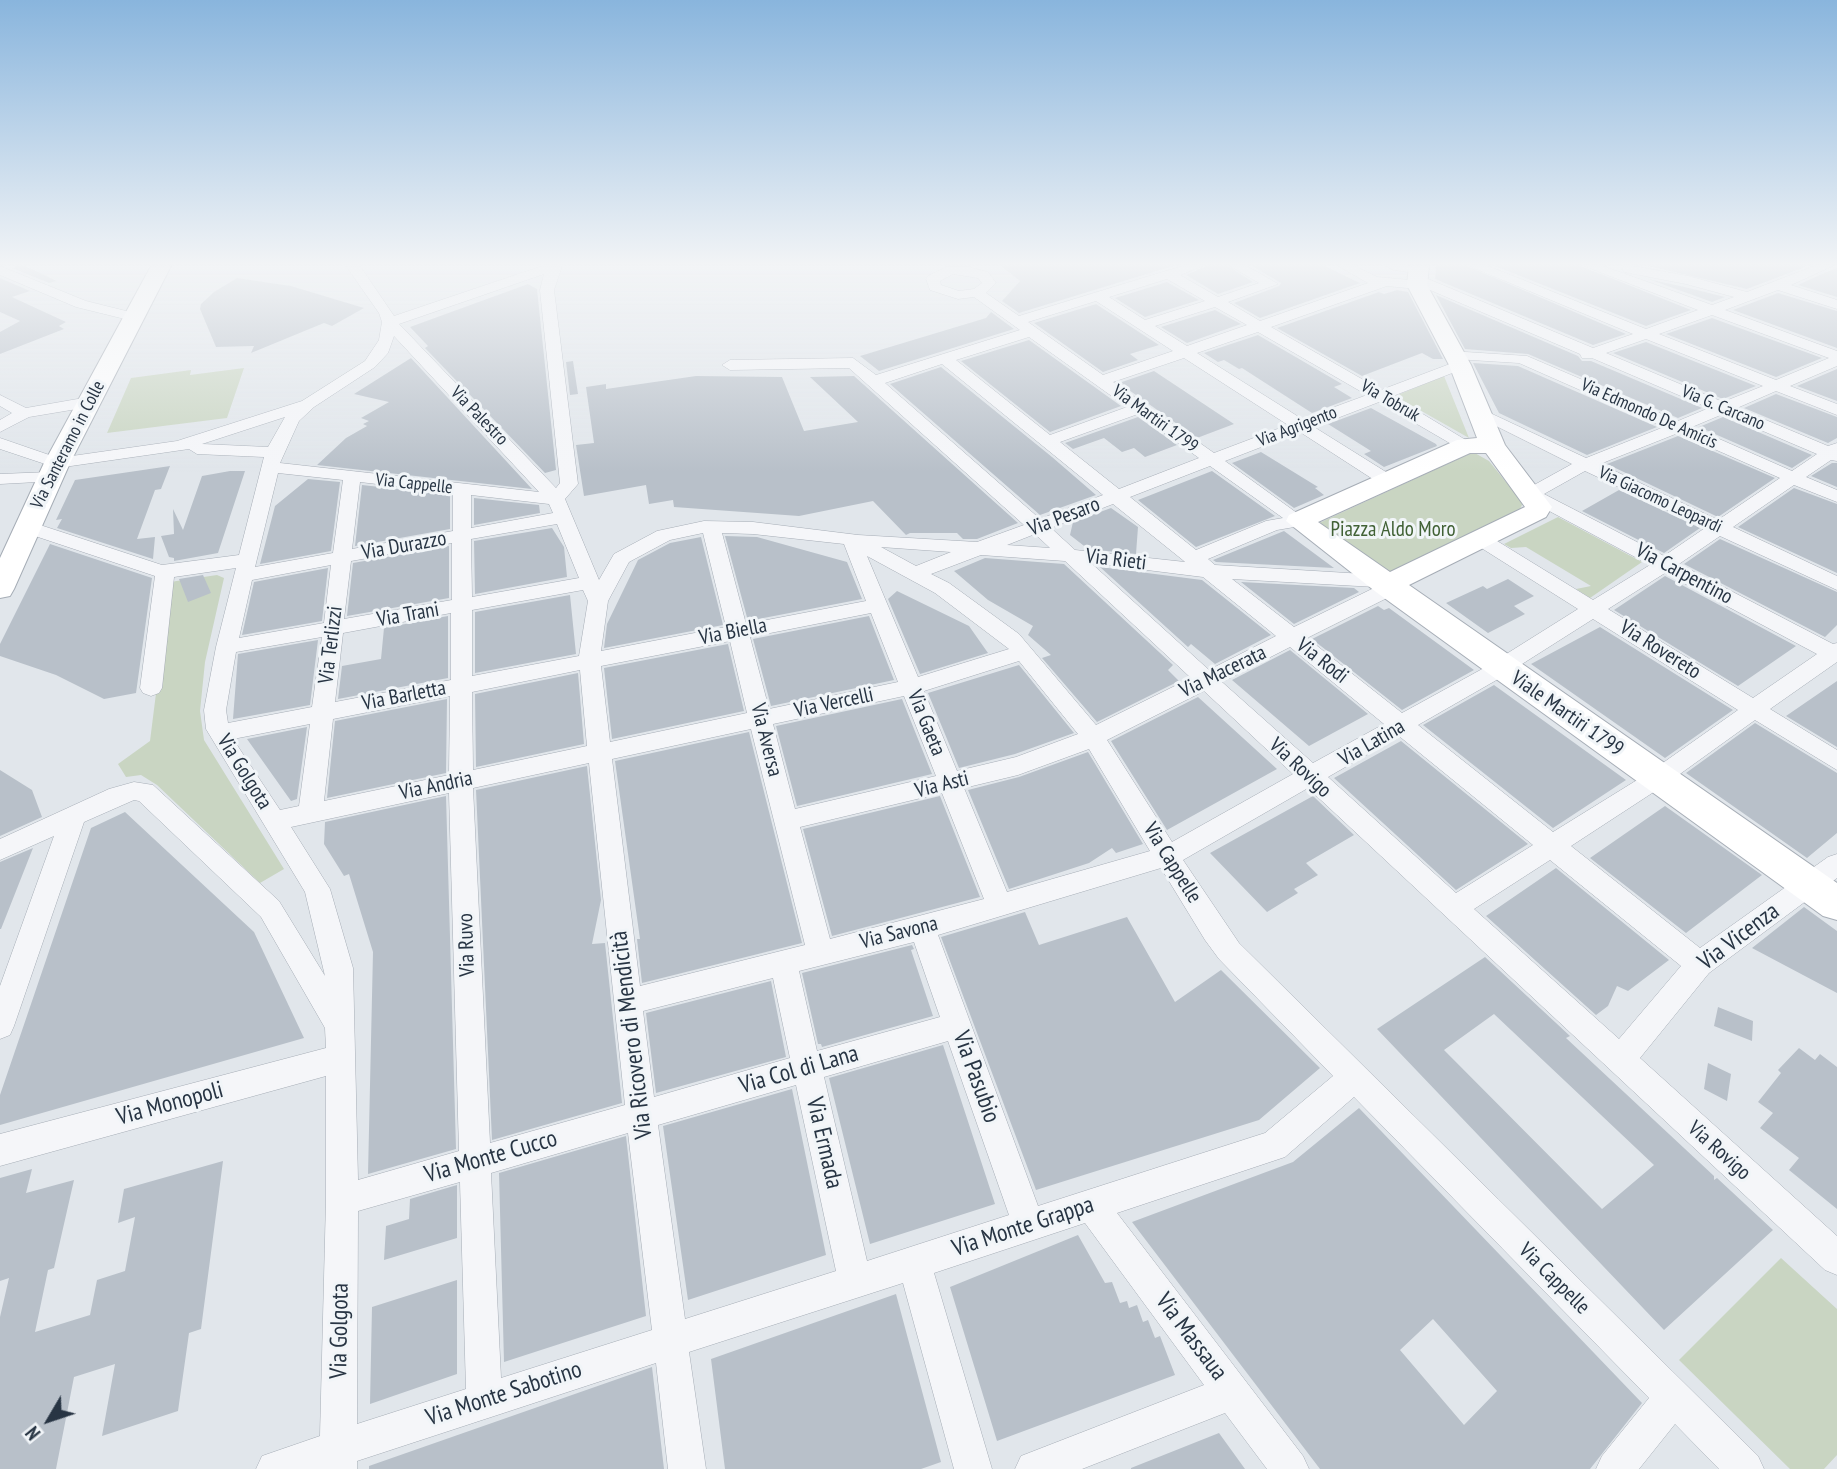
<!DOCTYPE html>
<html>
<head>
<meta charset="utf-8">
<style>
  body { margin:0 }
  #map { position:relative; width:1837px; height:1469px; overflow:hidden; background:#e1e6eb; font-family:"PT Sans Narrow",sans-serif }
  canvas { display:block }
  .north { position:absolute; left:14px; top:1385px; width:70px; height:70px; -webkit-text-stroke:5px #f1f5f8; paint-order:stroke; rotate:231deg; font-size:19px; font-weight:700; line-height:28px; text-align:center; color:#283544 }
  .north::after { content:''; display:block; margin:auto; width:24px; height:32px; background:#283544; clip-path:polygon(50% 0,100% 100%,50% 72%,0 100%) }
</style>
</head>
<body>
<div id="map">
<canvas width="1837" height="1469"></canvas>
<div class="north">N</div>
</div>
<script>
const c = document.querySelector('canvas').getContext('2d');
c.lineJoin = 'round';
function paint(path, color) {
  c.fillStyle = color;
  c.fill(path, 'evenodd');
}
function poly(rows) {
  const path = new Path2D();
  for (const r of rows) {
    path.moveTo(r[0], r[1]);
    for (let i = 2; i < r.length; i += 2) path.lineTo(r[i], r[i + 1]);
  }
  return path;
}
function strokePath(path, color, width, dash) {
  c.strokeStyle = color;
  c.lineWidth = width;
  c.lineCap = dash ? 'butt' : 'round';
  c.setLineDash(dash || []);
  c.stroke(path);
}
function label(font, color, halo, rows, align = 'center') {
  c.font = font + ' "PT Sans Narrow",sans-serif';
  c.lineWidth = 6;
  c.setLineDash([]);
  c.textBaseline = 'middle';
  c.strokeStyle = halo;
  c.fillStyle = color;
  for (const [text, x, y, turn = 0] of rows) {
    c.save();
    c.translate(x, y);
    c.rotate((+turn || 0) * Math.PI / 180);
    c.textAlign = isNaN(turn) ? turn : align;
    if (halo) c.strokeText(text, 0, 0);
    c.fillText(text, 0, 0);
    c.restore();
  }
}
const green = poly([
  [244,368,227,418,107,433,131,378,191,370,190,375],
  [1444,376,1469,438,1395,396],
  [1473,452,1489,461,1523,503,1520,509,1388,574,1319,523],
  [1558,517,1642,562,1590,598,1576,589,1591,586,1526,547,1511,548,1504,544],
  [217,575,224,578,205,662,200,711,204,740,284,869,260,883,157,785,141,775,126,777,118,764,150,741,170,582],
  [1781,1258,1837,1309,1837,1455,1824,1469,1790,1469,1679,1360]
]);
const building = poly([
  [18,266,25,266,57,281,49,283,12,268],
  [1001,266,1173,266,1019,313,1002,301,1020,281],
  [1206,266,1228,266,1253,282,1218,294,1186,275],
  [1252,266,1325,266,1360,283,1260,318,1234,303,1279,286,1281,283],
  [1436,266,1467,266,1626,334,1593,345,1435,279],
  [1495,266,1581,266,1691,310,1646,326],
  [1648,266,1802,266,1805,267,1747,289],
  [1837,268,1837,297,1798,285,1824,273],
  [0,278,30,291,12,297,66,322,59,326,64,329,0,354,0,332,20,321,0,312],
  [237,278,291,286,364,308,332,326,324,323,251,353,254,346,216,347,200,309,201,304,214,292],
  [1648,279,1685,287,1725,297,1712,302],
  [1167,282,1199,300,1145,317,1115,298],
  [528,284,537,289,556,470,545,473,425,348,428,346,410,327],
  [1397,290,1408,292,1443,359,1433,359,1422,353,1362,376,1277,328,1379,292,1384,294],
  [1778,293,1837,311,1837,348,1733,310],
  [1436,295,1578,356,1582,361,1591,361,1702,408,1678,418,1528,354,1465,349],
  [1096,304,1159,345,1130,354,1138,360,1103,372,1034,323],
  [1215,310,1241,324,1187,343,1161,327],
  [991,312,1014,329,879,371,860,356,986,318],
  [1712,318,1822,358,1776,377,1666,334],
  [1258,335,1342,384,1334,387,1352,398,1312,413,1242,368,1239,369,1224,360,1218,362,1204,353],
  [1029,340,1121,406,1050,432,961,361],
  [1646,342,1756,386,1723,399,1613,353],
  [411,358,532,489,317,465,346,438,367,426,363,424,369,421,361,418,389,402,354,394],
  [573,361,578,394,570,395,566,362],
  [1473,363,1518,366,1657,427,1587,455,1499,413],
  [941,367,1052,457,1096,495,1040,515,890,384],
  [1837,369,1837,401,1797,386],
  [1154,371,1234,424,1197,438,1119,383],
  [696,376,782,377,804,431,858,422,810,377,854,376,1018,523,977,539,963,539,957,533,910,533,906,535,873,501,799,516,674,507,673,500,649,504,646,485,584,496,576,445,594,443,586,387,606,384,606,389],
  [1776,394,1837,417,1837,438,1828,443,1744,408],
  [1371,408,1436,444,1437,446,1384,467,1364,454,1371,451,1328,424],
  [1138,417,1177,445,1145,457,1134,448,1122,452,1104,438,1073,449,1065,443],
  [1723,417,1812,455,1792,468,1699,427],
  [1678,436,1775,478,1718,517,1607,464],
  [1261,452,1318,487,1315,488,1324,495,1294,508,1232,463],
  [1832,463,1837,463,1837,487,1811,476],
  [170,466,161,489,155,490,137,539,155,537,153,559,57,528,62,519,56,520,75,480],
  [230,471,245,471,218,553,174,561,174,558,169,557,161,536,174,534,173,509,183,530,202,476],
  [1212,471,1275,516,1196,547,1138,500],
  [308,479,340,482,331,551,260,564,275,506],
  [362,485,450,495,450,529,355,546],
  [1794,488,1837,504,1837,573,1738,527],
  [1619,490,1700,528,1664,553,1582,511],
  [474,498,539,505,540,513,474,525],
  [1111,508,1138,527,1136,554,1088,549,1070,535,1073,522],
  [552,528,564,547,567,577,475,594,474,541],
  [1284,531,1334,568,1216,562,1213,560],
  [725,536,757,537,847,562,862,599,748,621],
  [701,537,723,625,604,648,607,624,638,560,670,543],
  [1720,539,1837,592,1837,625,1825,637,1684,564],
  [50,544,152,578,136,693,104,699,56,675,0,656,0,644],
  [449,546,449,598,347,616,353,563],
  [985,558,1064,564,1173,665,1168,670,1179,681,1097,722,1042,658,1051,655,1028,635,1033,626,988,600,954,571],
  [1100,567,1202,580,1271,635,1215,664,1191,644,1188,647],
  [328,568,322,621,242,635,254,582],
  [203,575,211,593,188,602,179,579],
  [1665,576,1796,646,1738,686,1614,610],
  [1508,579,1534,596,1514,606,1525,614,1488,633,1446,603,1483,586,1487,589],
  [1241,582,1354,588,1359,592,1294,624],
  [897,591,969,626,988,653,920,674,888,599],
  [570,595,576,654,475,673,475,612],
  [1378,606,1384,610,1389,608,1474,670,1402,710,1312,639],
  [448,616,448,678,338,699,342,666,381,659,384,628],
  [869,616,894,680,771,706,753,639],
  [1600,627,1733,710,1665,758,1531,664],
  [318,640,310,705,233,719,238,654],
  [728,644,744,711,612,739,604,668],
  [1290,650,1368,714,1309,746,1232,680],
  [1019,665,1074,733,1015,754,959,768,928,693],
  [578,673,584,744,476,767,475,694],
  [1837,681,1837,747,1786,716],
  [1494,685,1626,780,1553,828,1423,725],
  [1198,697,1277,769,1167,830,1111,741],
  [447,699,446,773,327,798,335,721],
  [902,699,932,774,797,806,776,726],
  [1755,723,1837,773,1837,833,1807,858,1686,773],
  [307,727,297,799,291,801,247,739],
  [749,732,802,943,642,983,637,939,640,939,615,761],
  [1401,741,1528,844,1456,890,1334,778],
  [1088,752,1143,844,1116,853,1112,848,1089,863,1009,889,968,790,1019,777],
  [587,766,601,900,592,944,605,943,622,1103,492,1140,476,790],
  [0,770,32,790,42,817,0,836],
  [446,796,456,1149,368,1174,373,952,349,874,344,876,324,844,325,822],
  [940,796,980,897,832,936,803,829],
  [1313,796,1354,835,1306,863,1318,875,1294,889,1298,893,1267,912,1210,853],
  [1665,806,1762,875,1686,933,1590,858],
  [125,812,254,932,304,1038,0,1125,0,1095,91,828],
  [33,848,1,929,0,929,0,862],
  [1556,868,1669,960,1628,991,1617,986,1608,1006,1596,1015,1486,916],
  [1804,907,1837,931,1837,993,1752,948],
  [1025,912,1039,945,1127,917,1175,1002,1221,970,1320,1068,1259,1120,1036,1190,941,937],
  [912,945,914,949,911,950,933,1016,822,1047,821,1044,818,1044,802,973],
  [1485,957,1570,1036,1566,1038,1714,1176,1714,1180,1717,1178,1773,1230,1664,1330,1377,1029],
  [1494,1014,1654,1165,1602,1209,1444,1050],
  [771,981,786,1057,656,1093,646,1013],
  [1718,1007,1753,1021,1752,1041,1714,1026],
  [943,1045,995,1204,870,1244,829,1078],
  [1799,1048,1815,1060,1820,1054,1837,1067,1837,1209,1789,1170,1799,1158,1760,1128,1773,1113,1758,1102,1781,1073,1778,1070],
  [1708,1063,1731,1074,1727,1101,1704,1089],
  [792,1089,826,1255,688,1300,663,1126],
  [1359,1108,1642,1403,1590,1469,1320,1469,1132,1222,1293,1162],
  [1433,1319,1497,1391,1464,1425,1400,1350],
  [626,1136,646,1316,504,1362,499,1173],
  [223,1161,201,1329,189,1333,178,1411,102,1436,115,1364,74,1377,56,1469,0,1469,0,1317,9,1278,0,1281,0,1178,32,1169,26,1193,74,1180,54,1268,48,1270,35,1332,90,1315,97,1280,125,1271,135,1217,118,1223,124,1189],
  [457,1185,457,1238,384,1260,386,1226,409,1219,410,1199],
  [1078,1235,1105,1283,1112,1282,1120,1303,1127,1301,1129,1308,1137,1305,1143,1322,1148,1320,1155,1338,1160,1336,1175,1375,997,1441,950,1287],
  [457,1280,457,1374,370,1404,372,1307],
  [896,1294,941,1462,921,1469,725,1469,711,1359],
  [652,1367,664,1469,369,1469,369,1466],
  [1219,1433,1245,1469,1131,1469,1131,1468]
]);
const street = poly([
  [0,266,86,301,138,314,140,317,133,321,76,307,0,275,0,266],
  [346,266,360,266,394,316,542,266,562,266,554,290,578,484,565,499,599,580,614,554,657,531,704,521,753,522,858,535,977,542,1024,525,849,368,730,370,722,365,730,360,853,358,876,375,1020,330,974,297,958,299,930,290,926,279,928,276,946,267,969,267,988,272,996,283,986,293,1019,316,1182,266,1203,266,1180,275,1218,297,1259,283,1230,266,1247,266,1278,284,1228,302,1260,321,1368,283,1338,266,1355,266,1377,277,1410,280,1411,276,1421,276,1593,348,1633,334,1469,266,1488,266,1646,329,1698,310,1584,266,1603,266,1712,305,1734,297,1686,284,1624,272,1622,269,1624,266,1634,266,1688,276,1747,292,1814,266,1833,266,1791,285,1837,300,1837,309,1778,290,1725,310,1837,351,1837,366,1790,386,1837,404,1837,415,1776,391,1737,408,1828,446,1837,443,1837,461,1831,460,1806,477,1837,490,1837,502,1794,485,1733,527,1837,576,1837,590,1720,536,1679,564,1833,644,1837,643,1837,662,1770,709,1837,750,1837,770,1755,720,1666,784,1571,846,1700,948,1828,857,1837,854,1837,878,1709,973,1640,1058,1837,1236,1837,1275,1825,1270,1308,788,1183,860,1239,943,1758,1456,1764,1469,1719,1469,1675,1424,1639,1469,1596,1469,1602,1456,1649,1398,1354,1097,1285,1157,1117,1213,1303,1456,1309,1469,1267,1469,1225,1413,1082,1469,1015,1469,1021,1456,1204,1385,1085,1223,934,1273,992,1469,954,1469,903,1283,689,1352,706,1469,668,1469,656,1363,357,1461,357,1469,256,1469,262,1456,320,1436,326,1200,326,1076,0,1166,0,1134,326,1048,325,1028,261,917,139,801,134,800,84,822,14,1026,10,1035,0,1039,0,986,54,836,0,860,0,839,109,789,134,782,153,785,279,901,325,976,305,892,206,729,204,710,216,647,236,568,174,577,162,688,159,693,151,696,143,693,140,688,155,576,20,531,18,527,27,521,34,523,162,565,239,555,264,457,197,454,189,449,57,468,0,449,0,438,58,458,177,441,302,401,365,361,379,340,382,322,379,313,346,266],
  [544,274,540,290,560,483,556,488,399,324,544,274],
  [953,274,978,278,982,283,974,289,959,291,941,285,940,281,953,274],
  [1167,279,1205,301,1145,320,1109,297,1167,279],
  [1387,286,1417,289,1423,287,1580,354,1582,358,1592,358,1709,408,1678,421,1527,356,1450,351,1447,354,1450,357,1455,359,1519,363,1664,427,1586,458,1488,412,1482,410,1474,415,1572,464,1525,490,1522,494,1525,498,1650,565,1593,600,1489,536,1475,536,1473,540,1475,544,1578,609,1484,668,1402,713,1307,638,1397,593,1400,588,1397,583,1381,575,1215,565,1208,559,1277,530,1306,525,1308,521,1225,461,1300,432,1382,485,1394,485,1397,481,1394,477,1314,427,1379,402,1460,449,1472,449,1474,445,1393,396,1465,368,1468,365,1465,362,1455,362,1381,390,1271,327,1387,286],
  [1096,301,1173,351,1103,375,1028,322,1096,301],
  [1215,307,1247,325,1187,346,1155,326,1215,307],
  [1712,315,1829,358,1776,380,1659,334,1712,315],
  [1258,332,1367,395,1302,419,1197,353,1258,332],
  [394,336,539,492,280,463,299,421,314,407,375,367,388,353,394,336],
  [1029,337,1127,407,1050,435,956,360,1029,337],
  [1646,339,1763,386,1723,402,1606,353,1646,339],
  [1184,358,1288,425,1214,453,1113,382,1184,358],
  [942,364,1103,495,1040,519,885,383,942,364],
  [1138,414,1199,458,1119,489,1060,442,1138,414],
  [1723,414,1817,454,1792,471,1692,427,1723,414],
  [285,417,268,447,202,444,285,417],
  [1678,433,1780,478,1718,520,1600,464,1678,433],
  [1210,466,1283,518,1266,521,1196,550,1130,497,1210,466],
  [1585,471,1705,528,1664,556,1544,494,1585,471],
  [278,473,343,480,333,553,255,567,278,473],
  [360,482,453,493,453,531,352,549,360,482],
  [471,495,549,504,553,513,471,528,471,495],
  [1113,504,1184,561,1185,562,1075,550,1051,528,1113,504],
  [557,524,579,578,472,597,471,539,557,524],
  [703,533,726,627,601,651,608,601,629,562,670,540,703,533],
  [722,533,753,534,844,544,866,601,746,624,722,533],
  [1035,534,1050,548,1007,545,1035,534],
  [452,543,452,600,344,619,351,561,452,543],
  [881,547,951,552,916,566,881,547],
  [981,555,1065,561,1191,678,1096,725,1019,634,949,583,931,574,981,555],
  [867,556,935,593,1009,649,918,677,867,556],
  [1091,563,1203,577,1276,636,1209,670,1091,563],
  [331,565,324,623,239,638,252,580,331,565],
  [1665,573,1817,654,1753,698,1608,609,1665,573],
  [1232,579,1376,587,1294,627,1232,579],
  [583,590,588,601,579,656,472,676,472,610,583,590],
  [451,613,451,680,335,702,343,633,451,613],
  [871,613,898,682,769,709,750,637,871,613],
  [1593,619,1738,710,1650,772,1553,832,1418,725,1500,678,1593,619],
  [322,637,312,707,228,723,226,710,236,652,322,637],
  [730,641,747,713,610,742,601,666,730,641],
  [1290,647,1384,724,1313,763,1222,682,1290,647],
  [1019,661,1078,734,1016,757,957,771,924,691,1019,661],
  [580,670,587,746,473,770,472,692,580,670],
  [1204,691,1293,774,1172,842,1107,740,1204,691],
  [450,696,449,775,324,801,333,719,450,696],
  [904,696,936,776,795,809,773,724,904,696],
  [310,724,299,806,280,810,233,739,310,724],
  [751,729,805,945,640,986,612,759,751,729],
  [1399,736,1533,845,1456,893,1328,777,1399,736],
  [1089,749,1150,851,1007,892,964,788,1018,775,1089,749],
  [589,763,625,1105,490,1143,473,788,589,763],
  [449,793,459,1151,358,1180,353,968,330,889,291,827,449,793],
  [942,793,984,899,830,939,800,827,942,793],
  [1550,860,1681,966,1619,1039,1474,909,1550,860],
  [1161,868,1205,940,1219,959,1333,1076,1265,1133,1038,1206,938,935,1161,868],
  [914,942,940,1017,817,1051,799,971,914,942],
  [773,978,790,1058,654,1097,643,1011,773,978],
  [948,1041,1009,1215,867,1261,824,1077,948,1041],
  [796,1085,836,1271,685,1319,658,1125,796,1085],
  [628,1133,652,1330,501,1378,491,1173,628,1133],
  [460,1182,466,1389,357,1424,358,1211,460,1182],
  [1386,266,1421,266,1424,269,1417,273,1393,270,1386,266],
  [0,395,26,408,89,397,97,402,89,407,29,417,0,432,0,420,12,413,0,406,0,395],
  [50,472,59,477,56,481,0,484,0,474,50,472]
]);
const secondary = poly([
  [151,266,171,266,70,463,14,589,10,596,0,598,0,558,44,463,151,266],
  [1409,266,1429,266,1427,285,1471,365,1505,445,1552,507,1546,517,1409,585,1837,883,1837,920,1823,916,1376,592,1286,521,1289,515,1457,440,1477,438,1449,365,1407,285,1409,266],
  [1470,453,1486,453,1525,507,1390,572,1318,522,1470,453]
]);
const farStreetnames = [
  ["Via Tobruk",1390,401,30],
  ["Via G. Carcano",1723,408,23],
  ["Via Edmondo De Amicis",1649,414,24],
  ["Via Palestro",479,416,46],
  ["Via Martiri 1799",1155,419,36],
  ["Via Agrigento",1297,427,-21],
  ["Via Santeramo in Colle",68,445,-63],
  ["Via Cappelle",414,484,6],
  ["Via Giacomo Leopardi",1660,500,25]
];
const streetNames = [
  ["Via Pesaro",1064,517,-21],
  ["Via Durazzo",404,546,-10],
  ["Via Rieti",1116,560,7],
  ["Via Carpentino",1684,574,28],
  ["Via Trani",408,615,-10],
  ["Via Biella",733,632,-11],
  ["Via Terlizzi",331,645,-83],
  ["Via Rovereto",1660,650,32],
  ["Via Rodi",1322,661,38],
  ["Via Macerata",1223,672,-26],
  ["Via Barletta",404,696,-11],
  ["Via Vercelli",834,703,-12],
  ["Viale Martiri 1799",1567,714,35],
  ["Via Gaeta",926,723,68],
  ["Via Aversa",766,740,76],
  ["Via Latina",1372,743,-30],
  ["Via Rovigo",1300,768,43],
  ["Via Golgota",244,772,58],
  ["Via Asti",942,785,-14],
  ["Via Andria",436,786,-12],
  ["Via Cappelle",1172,863,58],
  ["Via Savona",899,933,-14],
  ["Via Ruvo",467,945,-92],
  ["Via Rovigo",1719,1151,42],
  ["Via Cappelle",1554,1279,45]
];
const parkNames = [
  ["Piazza Aldo Moro",1393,530]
];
const nearStreetnames = [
  ["Via Vicenza",1739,937,-37],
  ["Via Ricovero di Mendicità",632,1035,-97],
  ["Via Col di Lana",799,1070,-16],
  ["Via Pasubio",976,1077,70],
  ["Via Monopoli",170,1104,-15],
  ["Via Ermada",824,1143,77],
  ["Via Monte Cucco",491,1157,-16],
  ["Via Monte Grappa",1023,1227,-18],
  ["Via Golgota",340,1331,-89],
  ["Via Massaua",1191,1337,53],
  ["Via Monte Sabotino",504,1394,-18]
];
paint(green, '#c9d5c2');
paint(building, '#b8c0c9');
strokePath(street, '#a6adb6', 1);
strokePath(secondary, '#a6adb6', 2);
paint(street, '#f5f6f9');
paint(secondary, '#fff');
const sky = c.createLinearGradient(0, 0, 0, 472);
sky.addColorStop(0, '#89b5dd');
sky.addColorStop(0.56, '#f2f4f6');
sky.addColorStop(1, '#f2f4f600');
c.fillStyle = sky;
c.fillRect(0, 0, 1837, 472);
label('18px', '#283544', '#f1f5f8', farStreetnames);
label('21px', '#283544', '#f1f5f8', streetNames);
label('21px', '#416135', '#f1f5f8', parkNames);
label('24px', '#283544', '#f1f5f8', nearStreetnames);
</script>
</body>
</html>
